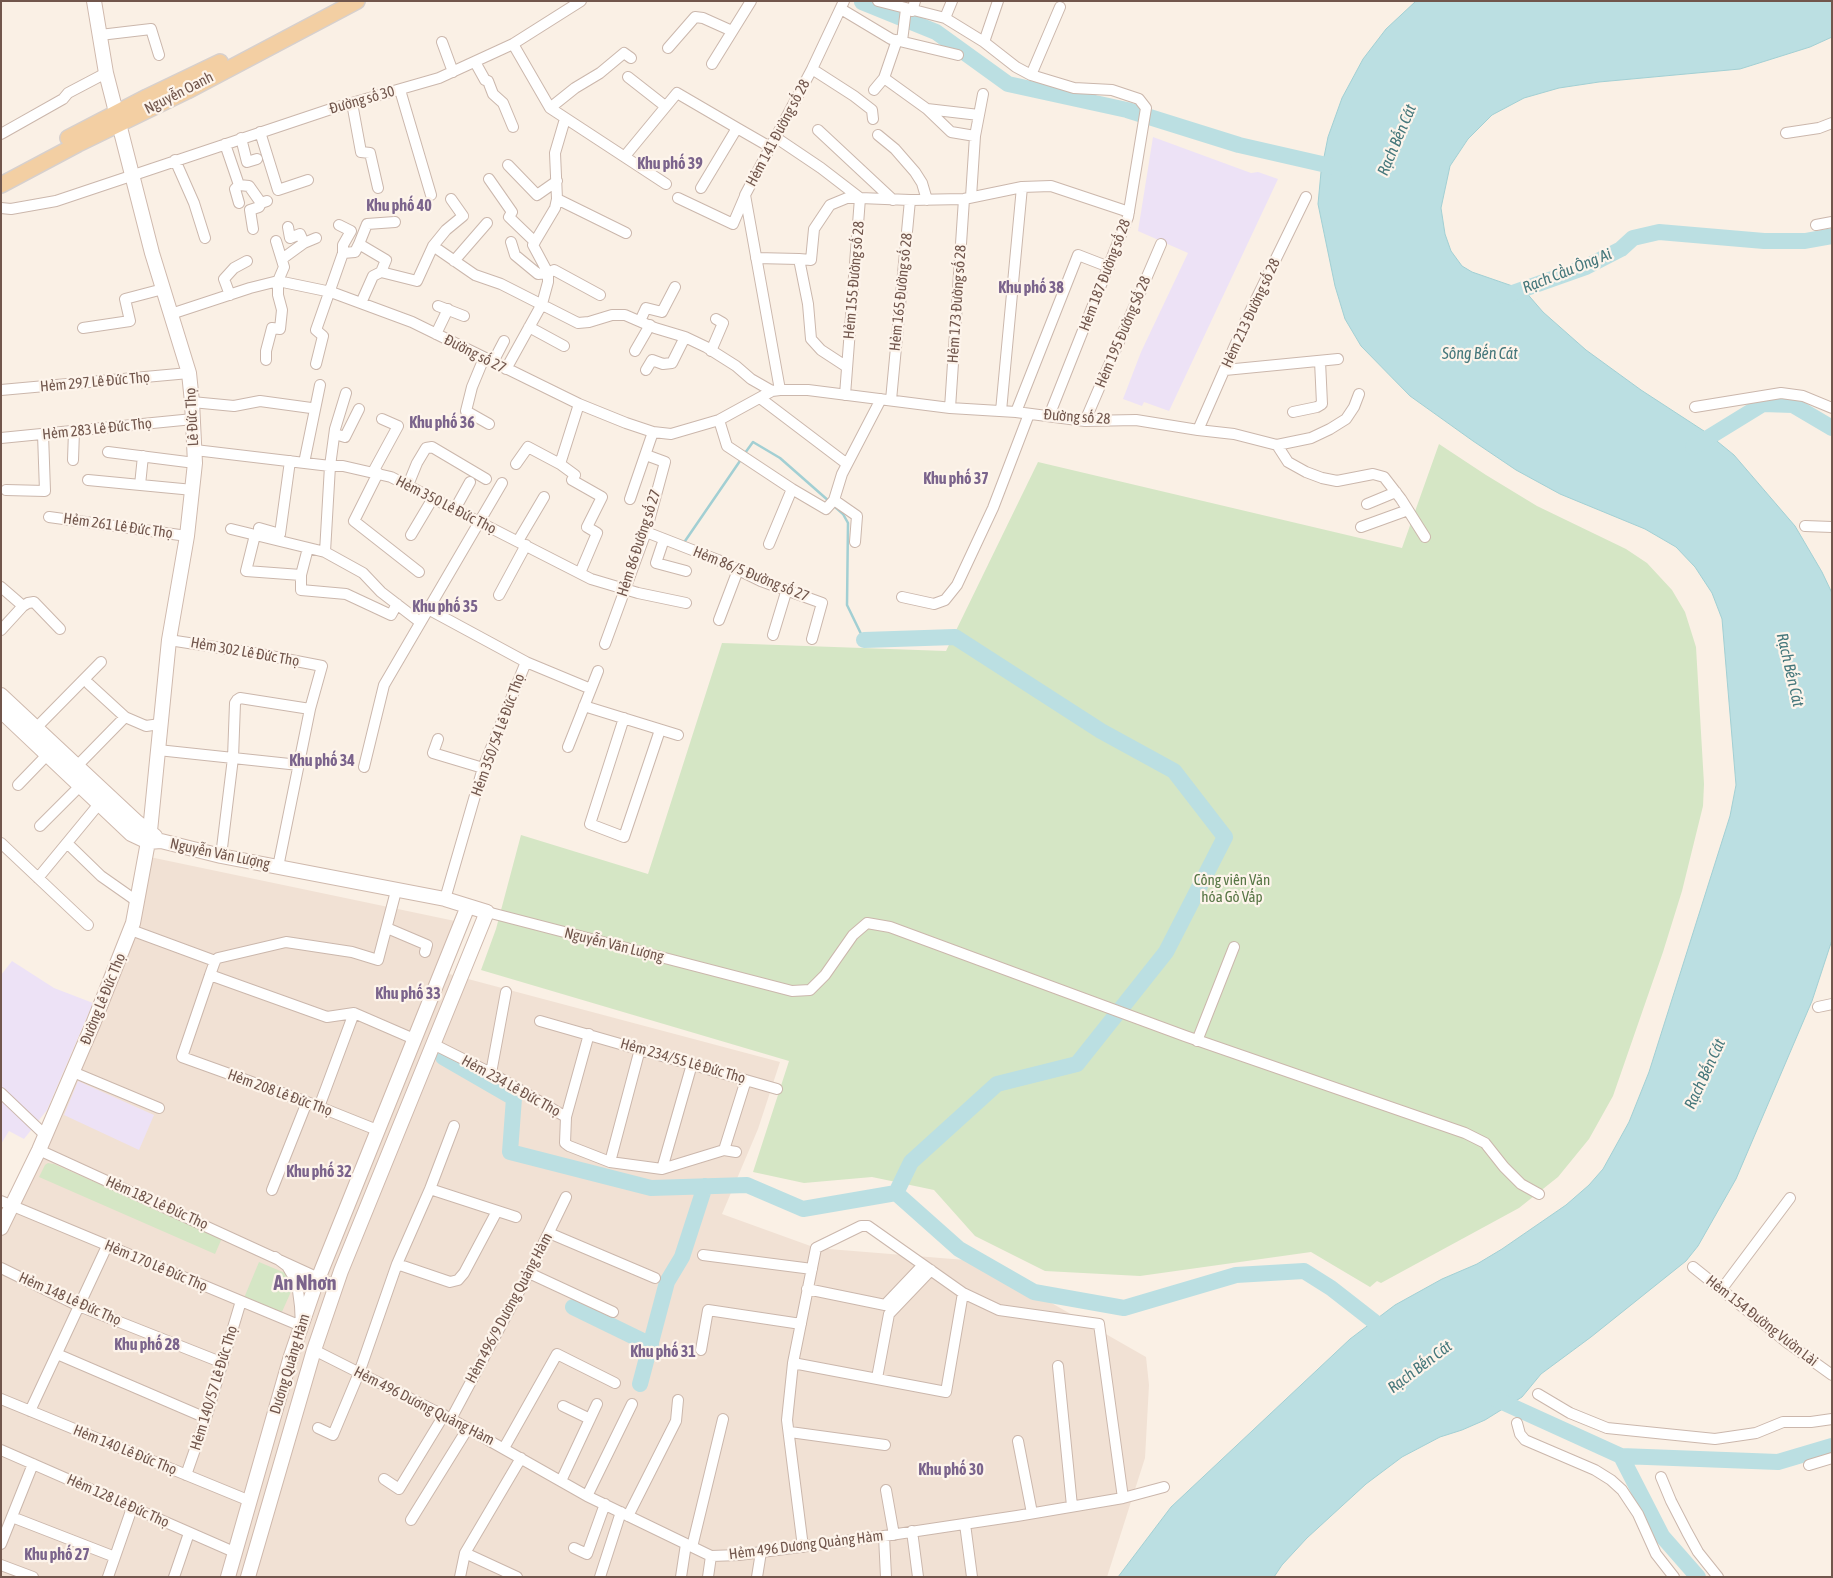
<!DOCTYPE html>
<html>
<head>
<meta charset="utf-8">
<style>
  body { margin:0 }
  #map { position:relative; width:1833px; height:1578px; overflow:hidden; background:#faf0e5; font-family:"Asap Condensed",sans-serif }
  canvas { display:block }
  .frame { position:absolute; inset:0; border:2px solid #71564c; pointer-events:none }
</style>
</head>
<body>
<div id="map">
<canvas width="1833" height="1578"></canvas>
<div class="frame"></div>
</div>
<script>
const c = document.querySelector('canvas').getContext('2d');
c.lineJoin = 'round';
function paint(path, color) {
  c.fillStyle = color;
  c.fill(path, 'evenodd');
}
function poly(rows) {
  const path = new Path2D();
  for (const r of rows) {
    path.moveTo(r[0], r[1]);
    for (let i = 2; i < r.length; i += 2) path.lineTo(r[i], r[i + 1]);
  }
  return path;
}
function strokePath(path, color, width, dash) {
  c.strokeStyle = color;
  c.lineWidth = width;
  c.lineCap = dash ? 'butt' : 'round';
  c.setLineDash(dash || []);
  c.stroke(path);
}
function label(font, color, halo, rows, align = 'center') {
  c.font = font + ' "Asap Condensed",sans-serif';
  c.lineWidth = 4.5;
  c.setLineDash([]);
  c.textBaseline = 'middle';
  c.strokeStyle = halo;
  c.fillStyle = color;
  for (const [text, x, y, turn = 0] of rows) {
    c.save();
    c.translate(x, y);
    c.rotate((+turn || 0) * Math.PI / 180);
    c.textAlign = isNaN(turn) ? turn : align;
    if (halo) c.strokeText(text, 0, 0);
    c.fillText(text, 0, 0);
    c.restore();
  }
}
const residential = poly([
  [145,856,455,921,438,971,780,1062,758,1129,722,1214,816,1248,978,1261,1146,1357,1149,1385,1145,1458,1107,1577,1,1577,1,1227,132,922]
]);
const education = poly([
  [1153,137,1251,173,1258,172,1278,179,1169,411,1144,402,1142,406,1123,399,1141,352,1188,253,1138,231],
  [12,961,54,988,93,1003,47,1110,24,1139,9,1131,1,1144,1,975],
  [78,1081,154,1115,139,1150,64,1115]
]);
const green = poly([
  [1439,444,1486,475,1537,506,1626,549,1647,563,1672,590,1685,612,1696,647,1704,784,1703,806,1682,891,1663,952,1613,1096,1589,1139,1558,1177,1519,1208,1381,1283,1377,1281,1370,1287,1311,1252,1140,1276,1045,1271,975,1236,934,1190,872,1177,804,1183,753,1172,789,1061,481,970,496,929,521,835,648,874,722,643,946,651,1038,462,1402,548],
  [48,1163,54,1164,222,1238,215,1254,39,1177,45,1165],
  [259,1262,290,1275,294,1285,281,1314,244,1298]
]);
const water = poly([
  [1416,1,1832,1,1832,37,1810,47,1740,69,1599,82,1559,88,1524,98,1492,115,1468,139,1450,166,1441,208,1445,234,1451,251,1462,266,1472,272,1524,290,1543,312,1586,350,1641,390,1707,433,1734,455,1795,526,1822,572,1832,593,1832,940,1812,1001,1736,1179,1698,1246,1686,1261,1591,1337,1541,1374,1522,1397,1485,1420,1462,1430,1440,1437,1402,1457,1366,1484,1307,1538,1282,1565,1274,1577,1118,1577,1171,1507,1350,1339,1395,1305,1442,1279,1477,1264,1502,1249,1566,1205,1589,1185,1603,1169,1629,1122,1649,1072,1730,816,1736,785,1722,619,1712,593,1695,567,1676,547,1645,529,1560,494,1516,470,1473,441,1410,396,1361,346,1345,319,1335,286,1318,204,1321,172,1328,137,1342,98,1363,59,1386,29,1416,1]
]);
const stream = poly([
  [745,453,753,442,780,458,830,502],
  [834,506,843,514,848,523,847,605,864,640],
  [683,544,742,458]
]);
const river = poly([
  [862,2,936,32,1008,84,1127,110,1239,145,1344,169],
  [1504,296,1586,267,1621,249,1633,238,1659,232,1764,241,1805,241,1832,236],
  [1693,447,1763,404,1793,405,1832,428],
  [864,640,955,637,1101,731,1174,771,1225,837,1166,952,1077,1064,997,1084,911,1162,896,1193,959,1249,1034,1292,1124,1308,1236,1275,1304,1271,1331,1288,1390,1334],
  [443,1057,514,1098,510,1152,651,1188,747,1185,803,1209,896,1193],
  [573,1307,651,1345],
  [640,1384,667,1282,682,1257,705,1186],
  [1489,1396,1621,1456,1778,1462,1832,1446],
  [1621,1456,1662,1536,1698,1577]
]);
const street = poly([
  [878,1,945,18,984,42,1016,67,1031,75,1074,88,1112,90,1139,99,1146,108,1128,217,1049,416],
  [841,9,891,39,958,55],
  [912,11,915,1],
  [945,18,952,1],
  [100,35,151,29,159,55],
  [902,41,906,9],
  [442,42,453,72],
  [984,42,998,1],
  [513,44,550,108,666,184],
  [668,48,695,17,703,18,732,31],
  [475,62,485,80,488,81,493,94,503,103,513,127],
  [712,64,751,1],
  [812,69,854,96,872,110,873,119],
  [1031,75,1060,7],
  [628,77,665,106],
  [884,78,927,109,979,115],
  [400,90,431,195],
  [874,90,884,78,897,40],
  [352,103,361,152,370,153,378,188],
  [550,108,575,88,600,73,624,53,631,58],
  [927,109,951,132,975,136],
  [818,130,893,200],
  [260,132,278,190,308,180],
  [1786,133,1819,128,1832,123],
  [1,134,63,99,68,93,106,73],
  [878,135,895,149,915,172,922,183,927,200],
  [775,137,821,168,860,198],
  [241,138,247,162,257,159],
  [225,144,239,185,249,186,261,203,267,201],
  [625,156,677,93,737,128],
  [175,160,194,203,205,238],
  [508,165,537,195,557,181],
  [489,179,512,212,509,217,535,242],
  [239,185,235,189,239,203],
  [701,188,737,128,770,147],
  [971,197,975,136,983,94],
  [678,198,733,224,745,196],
  [557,199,626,233],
  [910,200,964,199,1022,187],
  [1,208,11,209,56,201,331,109,439,78,513,44,581,1],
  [1816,225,1832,222],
  [288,227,290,238,300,234,304,243],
  [253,229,250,210,259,207,261,203],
  [511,242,515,255,538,274,548,273,554,270,600,295],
  [433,246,475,275,501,284,578,323,589,322,612,315,625,315,655,328,685,337,706,347,736,366,751,379,772,391],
  [343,253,355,252,359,244],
  [756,258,799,259],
  [282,259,304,243,316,238],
  [454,261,487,223],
  [381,272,417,281,433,246,446,230,463,216,451,199],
  [230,295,224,279,234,268,247,261],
  [361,303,373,276,381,272,386,260,359,244,367,224,395,222],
  [438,306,464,316],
  [171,314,250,288,278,281,331,292,412,322,579,404,626,423,653,432,671,434,719,420,772,391,780,390,808,390,950,408,1016,412,1085,421,1136,420,1198,430,1234,434,1277,445,1311,438,1330,429,1346,419,1354,407,1359,394],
  [640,321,646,308,662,312,675,287],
  [529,327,564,346],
  [83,328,130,321,125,299,163,289],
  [436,334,448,309],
  [635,351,650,325],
  [711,351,723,323,716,319],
  [484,358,472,387,466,411,489,424],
  [266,360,266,351,272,328,280,329,282,310,278,295,278,281,284,267,276,241],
  [493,362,504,341],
  [316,364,323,336,316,330,343,253,343,245,351,231,339,225],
  [847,367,821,350,811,339,808,304,799,259,811,260,814,229,830,205,847,198,860,198],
  [506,369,542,304,548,282,548,273,533,245,555,208,557,199,555,153,565,119],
  [646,370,652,360,663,364,672,363,685,337],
  [1225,370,1338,359],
  [1,390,189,373],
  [780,390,745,195,812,69,844,1],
  [845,395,860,198,910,200,891,400],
  [760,398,847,464],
  [192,402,234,406,260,401,311,408],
  [579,404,560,464,575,475,572,480,602,497,587,527,597,533,580,573],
  [1695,407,1781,393,1803,396,1832,408],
  [950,408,964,199],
  [1001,411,1022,187,1051,186,1129,212],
  [1016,412,1078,255,1109,267],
  [1293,412,1317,407,1322,404,1320,361],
  [719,420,727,446,792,489,826,509,834,500],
  [1085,421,1161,244],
  [1198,430,1247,318,1306,197],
  [335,434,345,437,359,409],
  [1,438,193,419],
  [1277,445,1288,462,1306,472,1322,478,1337,481,1373,474,1384,477,1401,499,1425,537],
  [195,450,330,466,343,466,391,477,591,579,638,593,686,603],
  [108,452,195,463],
  [73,460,74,431],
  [304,463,320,385],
  [516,464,528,447,560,464],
  [373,472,398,426,382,419],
  [378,473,354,521,419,572],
  [88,480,193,490],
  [140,485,143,456],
  [408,485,417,463,426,448,432,447,486,479],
  [6,490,45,491,43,434],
  [630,499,653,432],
  [1367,504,1396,492],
  [455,509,470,482],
  [49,517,187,536],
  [1805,526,1832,527],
  [1361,527,1408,510],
  [259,528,280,534,290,461],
  [231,529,325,552,363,573,381,592,420,622],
  [646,532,718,560,761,581,822,603,812,639],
  [255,535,246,571,301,575],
  [411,535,433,498],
  [664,539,656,563,686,571],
  [518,541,544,497],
  [855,542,857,516,834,500,842,474,881,399],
  [769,544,792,489],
  [308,548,301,575,301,590,346,594,391,615,397,604],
  [325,552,330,466,335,429,346,393],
  [1,587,23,606],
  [499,595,526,545],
  [902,597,934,604,945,600,957,585,993,508,1029,414],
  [428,609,526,662,483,768,445,899],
  [719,620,738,570],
  [1,630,23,606,28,603,34,602,60,629],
  [773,635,787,589],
  [169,640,260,654,322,666,310,709,278,867],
  [605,644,646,532,665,462,646,455],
  [526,662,591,689,568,747],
  [89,684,125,717,146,726,160,724],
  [591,689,598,671],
  [584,706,678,735],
  [624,718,590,824,624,837,660,730],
  [36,728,101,662],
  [438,739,433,753,483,768],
  [158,750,299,765],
  [77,766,125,717],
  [364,767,384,685,502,483],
  [18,785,47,755],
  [40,826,80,786],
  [1,843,88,925],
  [67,843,101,876,138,902],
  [221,856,233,758,235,703,237,700,240,698,310,709],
  [38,878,99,804],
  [487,912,792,991,810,990,825,975,853,935,867,923,890,927,1185,1036,1465,1133,1485,1143,1504,1167,1521,1184,1539,1194],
  [387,928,427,945,425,952],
  [131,930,215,961,210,975,327,1017,354,1013,414,1039],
  [215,961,218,958,286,942,352,952,378,960,396,891],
  [210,975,182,1057,307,1102,377,1130],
  [1818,1007,1832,1004],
  [540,1021,777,1089],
  [1197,1041,1234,947],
  [433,1044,491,1073,566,1117,565,1143,569,1146,610,1162,662,1169,724,1150,736,1152],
  [73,1072,159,1108],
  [491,1073,506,992],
  [1,1093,45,1135],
  [319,1107,354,1013],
  [566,1117,589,1034],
  [39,1150,336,1286],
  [724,1150,746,1080],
  [610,1162,640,1049],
  [662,1169,692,1064],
  [430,1189,516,1217],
  [272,1190,307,1102],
  [1,1201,301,1326,300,1306,297,1283,287,1266,275,1257],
  [549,1233,655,1278],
  [703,1255,812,1269],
  [397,1264,450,1282,458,1280,464,1273,497,1211],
  [1693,1267,1789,1344,1832,1375],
  [1,1268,79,1306,223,1363],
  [529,1273,613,1312],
  [807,1289,885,1305,923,1265],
  [1721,1290,1790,1198],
  [314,1350,451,1419,587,1496,711,1556,739,1555,884,1536,1017,1516,1123,1498,1164,1487],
  [701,1350,708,1310,801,1324],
  [57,1354,206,1418],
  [793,1363,946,1392,963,1293],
  [1058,1366,1072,1506],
  [877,1378,889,1314,931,1270],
  [1538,1394,1570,1413,1607,1428,1715,1439,1756,1433,1783,1422,1811,1422,1832,1419],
  [1,1399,250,1501],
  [563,1406,590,1419],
  [30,1411,107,1246],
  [451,1419,529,1273,566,1197],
  [1517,1423,1520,1434,1525,1440,1595,1470,1611,1480,1622,1490,1638,1514,1656,1554,1674,1577],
  [318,1428,333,1435,359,1373,397,1264,430,1189,454,1126],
  [790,1432,885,1445],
  [1018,1441,1032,1513],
  [504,1448,557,1354,615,1383],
  [1,1450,234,1552],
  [1809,1465,1832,1458],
  [186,1475,206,1418,241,1301],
  [1661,1477,1671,1501,1687,1532,1698,1552,1718,1577],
  [384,1479,399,1489,444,1415],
  [561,1481,597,1404],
  [886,1490,894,1535],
  [587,1496,632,1404],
  [628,1516,676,1421,678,1400],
  [12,1517,115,1557],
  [411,1520,468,1428],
  [965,1524,972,1577],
  [912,1531,918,1577],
  [884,1536,886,1577],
  [1,1544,33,1464],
  [692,1547,723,1419],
  [803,1547,787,1420,793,1363,816,1248,861,1226,868,1226,963,1293,999,1310,1099,1324,1123,1498],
  [574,1548,587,1554,605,1504],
  [465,1553,517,1577],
  [1,1565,33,1577],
  [108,1577,132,1508],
  [174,1577,189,1533],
  [460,1577,465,1553,521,1458],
  [600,1577,621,1512],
  [681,1577,686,1544],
  [708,1577,711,1556],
  [757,1577,761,1552]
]);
const secondary = poly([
  [1,695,137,822,155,836],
  [1,711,131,834,148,842,161,841,221,856,445,899,487,912,341,1271,314,1350,248,1577],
  [1,1228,39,1150,93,1024,133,923,150,831,169,640,187,536,195,463,192,402,189,373,152,253,116,112,106,73,94,1],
  [228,1577,291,1356,314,1289,468,906]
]);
const primary = poly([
  [68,138,147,97,220,62],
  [1,185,78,144,187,91,357,1]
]);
const streetNames = [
  ["Nguyễn Oanh",179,93,-27],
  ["Đường số 30",362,100,-16],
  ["Hẻm 141 Đường số 28",778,133,-62],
  ["Hẻm 187 Đường số 28",1105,275,-69],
  ["Hẻm 155 Đường số 28",854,280,-85],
  ["Hẻm 165 Đường số 28",901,292,-84],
  ["Hẻm 173 Đường số 28",957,304,-86],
  ["Hẻm 213 Đường số 28",1251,313,-65],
  ["Hẻm 195 Đường Số 28",1123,332,-67],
  ["Đường số 27",475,354,27],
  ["Hẻm 297 Lê Đức Thọ",95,382,-5],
  ["Lê Đức Thọ",192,417,-93],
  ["Đường số 28",1077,417,4],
  ["Hẻm 283 Lê Đức Thọ",97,429,-6],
  ["Hẻm 350 Lê Đức Thọ",446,505,27],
  ["Hẻm 261 Lê Đức Thọ",118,526,8],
  ["Hẻm 86 Đường số 27",639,543,-72],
  ["Hẻm 86/5 Đường số 27",751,574,22],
  ["Hẻm 302 Lê Đức Thọ",245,652,10],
  ["Hẻm 350/54 Lê Đức Thọ",498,735,-70],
  ["Nguyễn Văn Lượng",220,854,12],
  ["Nguyễn Văn Lượng",614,945,14],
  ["Đường Lê Đức Thọ",103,999,-68],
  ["Hẻm 234/55 Lê Đức Thọ",683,1061,16],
  ["Hẻm 234 Lê Đức Thọ",511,1086,29],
  ["Hẻm 208 Lê Đức Thọ",280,1093,20],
  ["Hẻm 182 Lê Đức Thọ",157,1203,24],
  ["Hẻm 170 Lê Đức Thọ",156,1266,23],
  ["Hẻm 148 Lê Đức Thọ",70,1299,24],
  ["Hẻm 496/9 Dương Quảng Hàm",509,1308,-62],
  ["Hẻm 154 Đường Vườn Lài",1762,1321,38],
  ["Dương Quảng Hàm",290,1364,-73],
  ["Hẻm 140/57 Lê Đức Thọ",214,1388,-73],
  ["Hẻm 496 Dương Quảng Hàm",424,1406,27],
  ["Hẻm 140 Lê Đức Thọ",125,1450,22],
  ["Hẻm 128 Lê Đức Thọ",118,1501,24],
  ["Hẻm 496 Dương Quảng Hàm",806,1545,-7]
];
const parkNames = [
  ["Công viên Văn",1232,880],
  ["hóa Gò Vấp",1232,897]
];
const waterNames = [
  ["Rạch Bến Cát",1397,140,-67],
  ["Rạch Cầu Ông Ai",1567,271,-22],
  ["Sông Bến Cát",1480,354],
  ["Rạch Bến Cát",1790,670,77],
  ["Rạch Bến Cát",1705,1074,-65],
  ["Rạch Bến Cát",1420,1367,-37]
];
const neighbourhoodNames = [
  ["Khu phố 39",670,164],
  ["Khu phố 40",399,206],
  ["Khu phố 38",1031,288],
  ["Khu phố 36",442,423],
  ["Khu phố 37",956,479],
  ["Khu phố 35",445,607],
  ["Khu phố 34",322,761],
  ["Khu phố 33",408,994],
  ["Khu phố 32",319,1172],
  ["Khu phố 28",147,1345],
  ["Khu phố 31",663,1352],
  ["Khu phố 30",951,1470],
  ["Khu phố 27",57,1555]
];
const districtNames = [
  ["An Nhơn",305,1284]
];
paint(residential, '#f1e1d4');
paint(education, '#ede2f6');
paint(green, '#d5e6c5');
paint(water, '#bbdfe2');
strokePath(water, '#a2cfd3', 1);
strokePath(stream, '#a2cfd3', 2.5);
strokePath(river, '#bbdfe2', 16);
strokePath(street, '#cbb7ac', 12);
strokePath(secondary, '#cfb9ad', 16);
strokePath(primary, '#d7d0cd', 18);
strokePath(street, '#fff', 10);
strokePath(secondary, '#fff', 14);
strokePath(primary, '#f3cfa3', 15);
label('15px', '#71564c', '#fdf4eb', streetNames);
label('15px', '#577645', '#fdf4eb', parkNames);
label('italic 16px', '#45777b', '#fdf4eb', waterNames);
label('bold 16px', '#7b648c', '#fdf4eb', neighbourhoodNames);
label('bold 20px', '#7b648c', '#fdf4eb', districtNames);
</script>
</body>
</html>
